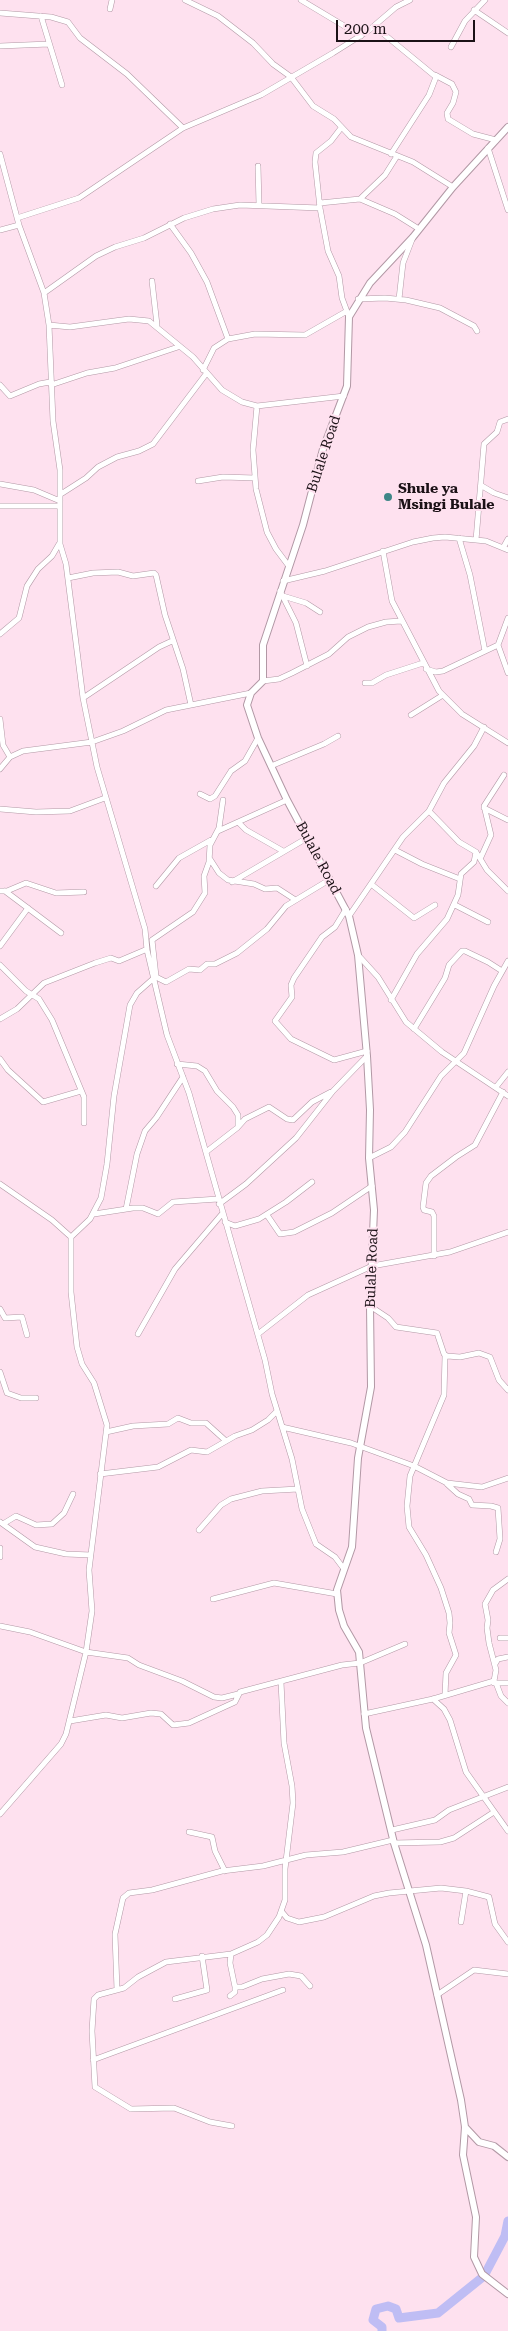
<!DOCTYPE html>
<html>
<head>
<meta charset="utf-8">
<style>
  body { margin:0 }
  #map { position:relative; width:508px; height:2331px; overflow:hidden; background:#fee1ef; font-family:"Roboto Serif",serif }
  canvas { display:block }
  .scale { position:absolute; left:336px; top:20px; width:139px; height:22px; box-sizing:border-box; border:2px solid #1b1116; border-top:0; padding-left:6px; font-size:15px; line-height:18px; white-space:nowrap; color:#1b1116; -webkit-text-stroke:4px #fee1ef; paint-order:stroke }
</style>
</head>
<body>
<div id="map">
<canvas width="508" height="2331"></canvas>
<div class="scale">200 m</div>
</div>
<script>
const c = document.querySelector('canvas').getContext('2d');
c.lineJoin = 'round';
function poly(rows) {
  const path = new Path2D();
  for (const r of rows) {
    path.moveTo(r[0], r[1]);
    for (let i = 2; i < r.length; i += 2) path.lineTo(r[i], r[i + 1]);
  }
  return path;
}
function strokePath(path, color, width, dash) {
  c.strokeStyle = color;
  c.lineWidth = width;
  c.lineCap = dash ? 'butt' : 'round';
  c.setLineDash(dash || []);
  c.stroke(path);
}
function label(font, color, halo, rows, align = 'center') {
  c.font = font + ' "Roboto Serif",serif';
  c.lineWidth = 4;
  c.setLineDash([]);
  c.textBaseline = 'middle';
  c.strokeStyle = halo;
  c.fillStyle = color;
  for (const [text, x, y, turn = 0] of rows) {
    c.save();
    c.translate(x, y);
    c.rotate((+turn || 0) * Math.PI / 180);
    c.textAlign = isNaN(turn) ? turn : align;
    if (halo) c.strokeText(text, 0, 0);
    c.fillText(text, 0, 0);
    c.restore();
  }
}
const river = poly([
  [382,2331,382,2327,373,2320,376,2309,388,2306,396,2309,399,2318,438,2313,484,2276,505,2236,508,2221]
]);
const minor = poly([
  [185,0,218,16,253,43,273,64,291,77,313,106,334,119,351,137,413,162,453,187],
  [301,0,361,36],
  [110,9,112,0],
  [474,10,508,33],
  [0,13,51,17,68,22,80,38,127,74,183,128],
  [41,16,62,85],
  [374,26,436,77,429,95,391,154],
  [0,46,49,44],
  [451,47,465,21,485,0],
  [435,75,452,84,456,92,453,103,447,113,448,119,473,134,496,140],
  [341,128,331,141,316,153,315,162,320,208,328,251,339,276,342,298,349,317],
  [488,148,508,210],
  [0,154,19,225,44,293,49,325,53,421,60,470,60,544,66,564,83,698,97,767,145,929,147,950,167,1035,189,1093,265,1360,272,1394,292,1459,302,1509,316,1544,335,1557,344,1569],
  [258,166,259,205],
  [360,199,385,175,397,156],
  [320,203,360,199,395,214,419,229],
  [17,218,79,198,183,128,261,95,333,53,368,31,396,7,410,0],
  [170,224,191,253,207,282,228,339],
  [0,230,19,225],
  [152,281,157,325],
  [44,293,96,256,115,247,144,238,184,218,213,209,240,205,320,208],
  [358,299,385,298,406,300,440,308,474,326,477,331],
  [399,299,403,263,413,237],
  [49,325,70,327,129,319,149,321,193,357,222,390,242,402,257,406,344,396],
  [203,370,214,348,228,339,255,334,305,335,347,311],
  [0,385,10,396,39,384,50,382],
  [51,385,87,373,115,368,178,347],
  [257,406,253,450,256,489,267,532,276,549,288,565],
  [198,481,223,477,255,478],
  [0,484,34,490,60,501],
  [482,486,494,493,508,498],
  [61,494,86,478,98,467,117,457,139,451,153,444,206,374],
  [0,506,60,506],
  [459,538,470,575,485,651],
  [476,540,484,444,497,432,500,422,508,419],
  [503,548,508,539],
  [383,551,392,601,439,691,462,714,508,743],
  [68,578,93,573,118,572,133,576,154,573,156,575,165,615,183,669,191,705],
  [283,581,325,571,413,542,433,538,445,537,486,541,508,550],
  [280,591,296,623,307,666],
  [283,596,306,603,320,612],
  [508,618,498,645,508,673],
  [0,634,19,618,27,586,38,569,52,556,59,544],
  [426,669,436,672,443,671,498,645],
  [263,681,279,679,292,673,329,654,348,637,368,627,386,622,401,621],
  [365,683,372,683,386,675,423,663],
  [83,698,159,647,172,641],
  [411,715,443,695],
  [0,719,3,745,10,757],
  [271,766,324,744,338,736],
  [0,769,10,757,23,751,92,742,123,731,166,710,251,693],
  [200,794,210,799,215,796,231,771,245,761,258,738],
  [484,808,508,820],
  [0,809,36,812,70,811,105,798],
  [429,811,459,842,476,852,487,870,508,891],
  [239,823,246,830,283,851],
  [218,831,287,800],
  [395,850,422,864,460,879],
  [481,857,491,835,484,806,504,775],
  [210,859,219,873,228,880,254,884,265,889,277,888,294,899],
  [232,882,307,838],
  [371,884,414,918,435,905],
  [156,886,179,858,211,840],
  [0,891,7,891,26,883,56,893,84,892],
  [5,891,61,933],
  [455,905,488,922],
  [346,909,335,927,322,937,294,978,291,985,292,997,275,1021,291,1039,334,1060,367,1051],
  [349,916,403,837,429,811,444,783,474,746,484,727],
  [0,946,28,908],
  [358,955,378,977,406,1022,442,1052,508,1096],
  [0,965,26,991,39,999,52,1020,84,1097,84,1123],
  [156,976,152,940,193,912,205,893,204,876,209,862,210,845,219,828,223,800],
  [156,977,166,982,189,969,200,970,207,964,215,964,237,953,267,929,286,906,329,880],
  [391,1000,417,954,447,919,458,895,461,874,474,862,476,852],
  [0,1019,17,1009,44,983,95,963,111,958,119,961,145,950],
  [414,1029,445,978,449,965,462,951,465,951,488,962,502,971],
  [0,1059,8,1070,43,1102,81,1091],
  [177,1064,197,1066,205,1071,217,1091,233,1107,238,1115,238,1126],
  [496,1087,508,1072],
  [206,1152,237,1128,245,1119,269,1107,287,1119,293,1120,312,1102,331,1092],
  [369,1158,391,1147,405,1132,441,1076,464,1053,494,986,508,961],
  [0,1184,52,1220,71,1237,71,1292,77,1347,82,1364,94,1383,107,1425,89,1570,92,1611,86,1652,66,1734,61,1744,0,1814],
  [219,1204,246,1184,296,1138,333,1091,367,1056],
  [126,1209,137,1154,145,1131,156,1118,183,1077],
  [94,1214,133,1208,143,1208,158,1214,173,1202,218,1199],
  [267,1215,280,1234,294,1232,332,1213,372,1186],
  [225,1222,235,1226,259,1219,286,1202,312,1182],
  [71,1237,90,1219,101,1198,107,1164,114,1096,130,1005,137,993,154,978],
  [434,1256,434,1216,432,1212,424,1210,423,1207,426,1183,431,1176,456,1157,475,1145,503,1092],
  [370,1306,388,1318,396,1327,437,1333,444,1354,447,1356,460,1357,479,1353,490,1357,499,1380,508,1390],
  [0,1309,5,1318,22,1317,27,1335],
  [138,1334,175,1269,222,1214],
  [258,1334,308,1295,372,1266,450,1252,508,1232],
  [0,1372,7,1393,21,1398,36,1398],
  [282,1427,351,1443,414,1466,447,1483,482,1487,508,1478],
  [106,1432,133,1426,168,1424,178,1418,191,1423,206,1423,226,1441],
  [100,1474,158,1467,191,1450,207,1452,235,1436,252,1430,268,1420,277,1411],
  [447,1484,458,1494,469,1499,472,1505,491,1506,498,1508,500,1539,496,1552],
  [0,1522,35,1547,66,1554,91,1555],
  [3,1524,16,1516,36,1525,52,1524,64,1513,73,1494],
  [199,1530,221,1505,231,1499,262,1491,298,1489],
  [0,1548,0,1557],
  [213,1599,274,1583,337,1594],
  [0,1626,30,1632,86,1652,128,1658,139,1665,182,1681,214,1697,222,1698,238,1694],
  [500,1638,508,1638],
  [495,1664,498,1659,508,1657],
  [494,1683,508,1683],
  [496,1683,501,1696,508,1703],
  [445,1695,446,1673,456,1655,449,1633,450,1623,449,1613,441,1588,426,1555,409,1527,407,1506,410,1476,444,1395,445,1356],
  [433,1699,444,1709,450,1720,466,1772,508,1831],
  [364,1714,433,1699,494,1681,496,1670,489,1643,487,1628,488,1620,485,1604,493,1590,508,1579],
  [70,1721,106,1715,122,1718,151,1713,161,1714,173,1725,189,1723,235,1702,240,1692,342,1665,360,1663,405,1644],
  [392,1830,435,1820,449,1810,508,1787],
  [189,1832,212,1837,215,1851,225,1871],
  [394,1843,440,1842,454,1838,494,1812],
  [282,1912,287,1918,299,1922,324,1917,374,1896,389,1893,441,1888,466,1891,489,1897,495,1924,508,1942],
  [461,1922,466,1891],
  [235,1987,242,1987,262,1979,289,1974,301,1976,310,1986],
  [117,1990,115,1934,123,1898,129,1893,152,1890,222,1871,263,1866,306,1855,343,1852,393,1840],
  [437,1995,474,1970,508,1974],
  [230,1996,235,1992,235,1987,230,1963,231,1954],
  [175,1999,207,1990,202,1956],
  [93,2060,283,1990],
  [232,2126,210,2122,174,2108,131,2109,95,2087,92,2031,94,1999,98,1995,124,1988,138,1977,166,1962,231,1954,258,1942,267,1935,279,1917,285,1900,285,1869,293,1803,292,1786,284,1743,281,1682]
]);
const tertiary = poly([
  [508,127,453,187,413,237,370,283,349,317,347,386,323,449,303,525,263,645,263,681,251,693,247,705,258,738,287,800,349,916,358,955,367,1056,370,1110,369,1158,374,1210,370,1306,371,1387,358,1458,352,1547,337,1590,339,1610,344,1626,359,1652,366,1728,394,1843,426,1945,461,2100,465,2127,463,2155,476,2217,474,2257,482,2274,508,2294],
  [465,2127,479,2142,494,2146,508,2157]
]);
const markers = [
  [388,497,5,"#3e8687"]
];
const streetNames = [
  ["Bulale Road",324,454,-72],
  ["Bulale Road",318,858,62],
  ["Bulale Road",372,1268,-88]
];
const poiNames = [
  ["Shule ya",398,489],
  ["Msingi Bulale",398,505]
];
strokePath(river, '#bfbdf4', 9);
strokePath(minor, '#b298a5', 6);
strokePath(tertiary, '#b298a5', 8);
strokePath(minor, '#fff', 5);
strokePath(tertiary, '#fff', 6);
for (const [x, y, r, color] of markers) {
  const dot = new Path2D();
  dot.arc(x, y, r, 0, 2 * Math.PI);
  c.fillStyle = color;
  c.fill(dot);
  strokePath(dot, '#fee1ef', 2);
}
label('14px', '#1b1116', '#fee1ef', streetNames);
label('bold 14px', '#1b1116', '#fee1ef', poiNames, 'left');
</script>
</body>
</html>
